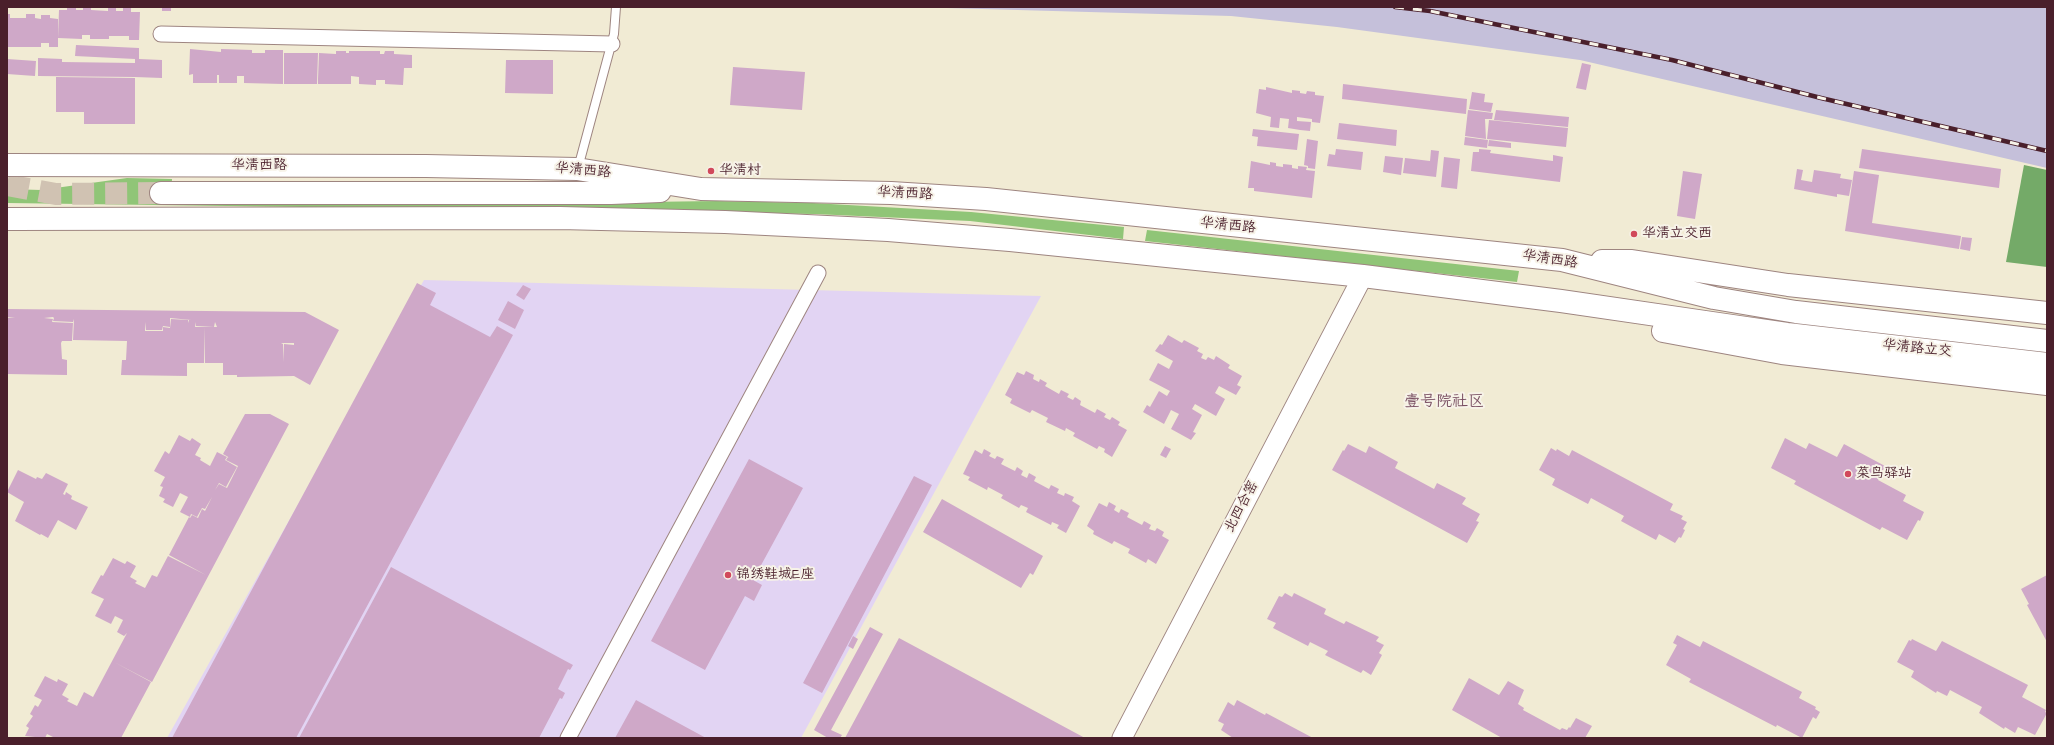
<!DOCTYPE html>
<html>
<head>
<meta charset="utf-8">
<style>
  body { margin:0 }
  #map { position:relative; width:2054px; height:745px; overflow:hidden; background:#f1ebd4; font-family:"Architects Daughter",sans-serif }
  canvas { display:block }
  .frame { position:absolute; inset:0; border:8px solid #4a1f2b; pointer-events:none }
</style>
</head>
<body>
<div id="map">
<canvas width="2054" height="745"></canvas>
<div class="frame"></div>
</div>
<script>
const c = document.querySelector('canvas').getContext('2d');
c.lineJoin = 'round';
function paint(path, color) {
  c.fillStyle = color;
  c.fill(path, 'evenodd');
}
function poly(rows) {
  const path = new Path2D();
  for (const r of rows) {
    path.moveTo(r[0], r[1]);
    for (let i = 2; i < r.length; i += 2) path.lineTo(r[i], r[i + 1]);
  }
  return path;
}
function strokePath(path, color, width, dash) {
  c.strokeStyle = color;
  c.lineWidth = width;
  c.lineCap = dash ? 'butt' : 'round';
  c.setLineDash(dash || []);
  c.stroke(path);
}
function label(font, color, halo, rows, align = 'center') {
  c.font = font + ' "Architects Daughter","LXGW WenKai TC",sans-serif';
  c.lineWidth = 4;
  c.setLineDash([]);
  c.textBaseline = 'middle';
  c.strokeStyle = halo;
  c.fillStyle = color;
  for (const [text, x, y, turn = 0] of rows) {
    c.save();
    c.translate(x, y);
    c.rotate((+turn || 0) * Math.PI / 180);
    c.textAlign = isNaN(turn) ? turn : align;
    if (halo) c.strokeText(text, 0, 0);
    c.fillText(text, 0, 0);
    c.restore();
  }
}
const built = poly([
  [424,280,1041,296,801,738,167,738]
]);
const industrial = poly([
  [911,7,2047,7,2047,168,1580,60,1337,27,1231,16]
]);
const green = poly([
  [127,178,172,179,171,200,575,203,716,201,813,203,971,212,1124,227,1123,239,970,221,814,214,7,203,7,189,41,190],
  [1147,230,1519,271,1517,282,1145,241]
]);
const forest = poly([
  [2024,165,2047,170,2047,267,2006,262]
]);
const building = poly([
  [67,7,76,7,76,10,83,10,83,7,91,7,91,10,108,11,108,7,116,7,116,11,123,11,123,7,131,7,131,12,140,12,139,40,129,40,129,36,109,36,109,39,90,39,90,35,82,35,82,39,58,38,59,10,67,10],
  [162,7,171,7,171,11,162,11],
  [7,14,10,14,10,18,26,18,26,14,35,14,35,18,41,19,41,15,50,15,50,18,58,19,58,47,49,47,49,43,41,43,41,47,7,47],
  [76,45,139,48,139,59,162,60,162,78,135,77,135,59,75,56],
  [190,49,221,52,221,49,252,50,252,53,265,53,265,50,283,50,283,84,244,83,244,76,237,76,237,83,219,83,219,75,217,75,217,83,193,83,193,74,189,75],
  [336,51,346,51,346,53,349,53,349,51,380,51,380,54,384,54,385,51,394,51,394,54,412,55,412,68,404,68,403,85,385,84,385,80,376,80,376,85,359,84,359,77,351,76,351,84,318,84,318,79,325,79,318,79,319,53,336,54],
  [284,53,318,53,317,84,284,84],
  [38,58,62,59,62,62,135,63,135,77,38,76],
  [7,59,36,61,35,76,7,74],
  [506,60,553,60,553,94,505,93],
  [1582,63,1591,65,1586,90,1576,88],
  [733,67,805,72,802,110,730,105],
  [56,77,135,78,135,124,84,124,84,112,56,112],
  [1343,84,1467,99,1466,114,1342,99],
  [1266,87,1292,93,1292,90,1300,91,1300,93,1306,94,1307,91,1315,92,1315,95,1324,96,1320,123,1312,122,1312,119,1297,117,1297,121,1311,122,1310,131,1300,130,1288,128,1289,119,1280,118,1279,128,1270,127,1271,117,1256,113,1259,89,1266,90],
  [1472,92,1485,94,1484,102,1493,103,1491,112,1469,109],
  [1468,110,1493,113,1492,119,1485,119,1486,139,1465,136],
  [1496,110,1569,117,1568,127,1494,120],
  [1489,120,1568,128,1566,147,1487,139],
  [1339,123,1397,130,1396,146,1337,139],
  [1253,129,1299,134,1297,150,1257,146,1258,137,1252,136],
  [1465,137,1488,140,1487,148,1464,145],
  [1307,139,1318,141,1315,169,1308,168,1308,166,1304,165],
  [1489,140,1511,143,1511,148,1488,146],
  [1336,149,1363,152,1361,170,1327,166,1329,154,1335,155],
  [1479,149,1491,150,1490,153,1553,161,1553,155,1563,157,1560,182,1471,171,1473,152,1479,152],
  [1862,149,2001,169,1999,188,1859,168],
  [1431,150,1439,151,1436,177,1403,173,1405,158,1430,161],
  [1385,156,1403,158,1401,175,1383,172],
  [1444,157,1460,159,1457,189,1441,187],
  [1251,161,1270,165,1270,162,1276,163,1276,166,1283,167,1283,164,1292,165,1292,168,1298,169,1298,166,1307,167,1306,170,1315,171,1312,198,1254,191,1254,188,1248,188],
  [1797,169,1803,170,1801,180,1812,182,1814,170,1841,174,1840,178,1852,180,1849,196,1837,194,1837,197,1794,189],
  [1683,171,1702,174,1695,219,1677,216],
  [1854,171,1879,175,1872,223,1961,236,1959,249,1845,231],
  [1962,237,1972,238,1970,251,1960,249],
  [417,283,436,293,430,305,490,337,497,326,513,335,296,738,172,738],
  [523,285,531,289,524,300,516,295],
  [508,301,524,310,515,329,498,320],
  [7,309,305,312,339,330,310,385,294,376,237,377,237,375,223,375,223,363,205,363,205,327,217,327,215,322,214,327,196,326,196,322,195,327,205,327,204,363,187,363,187,376,121,375,122,360,126,360,127,341,73,340,74,319,73,322,53,321,54,318,53,317,44,318,53,319,52,322,73,323,72,341,62,341,61,343,62,359,67,360,67,375,7,374,7,318,15,317,7,317],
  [170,318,191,320,189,320,189,323,188,320,171,319,170,328,163,327,163,331,145,331,145,322,146,330,162,330,163,326,170,327],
  [294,324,294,345,284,344,283,362,283,344,281,343,294,343],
  [1168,335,1182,343,1184,340,1199,348,1197,351,1203,354,1201,358,1206,360,1208,357,1214,360,1216,356,1230,365,1228,368,1242,376,1237,385,1241,387,1236,395,1219,386,1215,393,1225,399,1216,416,1195,404,1192,409,1202,415,1193,432,1196,433,1191,440,1171,429,1179,414,1171,410,1164,424,1143,412,1147,405,1150,407,1159,391,1167,396,1170,391,1149,380,1158,363,1169,369,1173,361,1155,351,1160,344,1162,345],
  [1026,371,1034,375,1033,379,1039,382,1040,379,1047,383,1045,386,1059,394,1061,390,1069,394,1067,397,1073,400,1075,397,1081,401,1080,405,1095,413,1097,409,1106,414,1104,417,1110,420,1112,417,1120,422,1118,425,1127,430,1112,457,1104,452,1105,449,1099,446,1097,449,1073,436,1075,433,1066,428,1065,431,1046,422,1048,418,1032,410,1030,413,1010,403,1012,399,1005,395,1017,372,1024,375],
  [245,414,270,414,289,424,152,682,114,662,151,682,121,738,55,738,47,734,45,738,25,736,29,728,26,726,33,716,30,714,35,705,38,707,42,700,34,696,45,676,57,682,58,679,68,684,62,695,69,699,67,701,77,706,84,692,93,697,127,633,124,636,117,632,123,620,115,616,111,624,95,616,104,599,91,593,101,575,103,576,113,558,125,564,127,561,136,566,130,577,137,581,135,583,145,588,152,575,157,577,168,556,206,575,169,555,189,517,190,518,192,515,198,518,202,509,205,511,212,497,205,509,202,508,197,517,191,514,190,517,180,512,188,497,180,493,173,507,163,502,165,499,159,496,163,487,160,486,165,477,154,471,165,451,169,454,179,435,190,441,192,438,201,444,195,455,201,458,200,460,210,466,217,452,227,457,225,460,237,467,226,487,219,483,215,490,219,484,227,488,238,466,226,460,228,457,230,458,223,454],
  [1785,438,1806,449,1809,443,1837,457,1844,444,1885,466,1878,480,1906,495,1903,501,1924,512,1920,521,1918,520,1907,540,1882,527,1880,530,1794,484,1796,481,1771,468],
  [1348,444,1366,453,1369,446,1398,462,1395,468,1434,489,1437,483,1466,498,1462,504,1480,514,1476,521,1479,522,1467,543,1332,470,1343,450,1344,451],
  [1165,446,1171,449,1166,458,1160,455],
  [1551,448,1556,451,1557,449,1569,456,1572,450,1673,504,1670,510,1683,516,1681,519,1687,522,1683,529,1685,530,1681,538,1679,537,1675,543,1659,534,1656,540,1621,521,1624,516,1591,498,1588,504,1552,485,1555,479,1539,470],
  [984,449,991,453,989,456,995,459,997,456,1004,459,1001,464,1015,471,1017,467,1023,471,1021,475,1027,478,1029,473,1036,477,1034,481,1049,489,1051,485,1059,489,1057,493,1064,496,1065,493,1074,497,1072,501,1080,506,1066,533,1057,528,1059,525,1052,522,1051,525,1026,512,1028,508,1021,505,1019,508,1001,498,1003,495,988,487,987,490,968,480,970,477,963,474,975,450,982,454],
  [749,459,803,488,753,580,762,585,754,601,745,596,705,670,651,641],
  [18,470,36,479,37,477,42,479,46,473,68,484,63,494,65,495,66,492,72,496,71,499,88,507,76,530,58,520,48,538,41,534,40,535,15,521,24,502,7,492],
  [914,476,932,485,822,693,803,683],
  [942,499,1043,556,1033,575,1030,573,1021,588,923,532],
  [1109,502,1116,506,1114,510,1119,513,1121,509,1129,513,1127,517,1142,525,1144,521,1151,525,1149,529,1155,531,1157,528,1164,532,1162,536,1169,540,1156,564,1148,559,1146,563,1128,553,1130,549,1114,541,1112,544,1093,534,1094,531,1087,526,1099,503,1107,507],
  [391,567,573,665,570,670,568,669,558,689,565,693,562,699,560,698,539,738,299,738],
  [2047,575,2047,642,2027,605,2029,604,2021,589],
  [1285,593,1292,597,1294,593,1326,609,1324,614,1344,624,1346,621,1379,637,1376,641,1384,645,1379,653,1382,655,1371,675,1363,670,1361,673,1325,655,1328,651,1310,642,1308,646,1273,628,1276,623,1267,619,1279,596,1282,597],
  [870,627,883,634,831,730,842,735,840,738,828,738,814,730],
  [1677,635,1700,647,1703,641,1802,692,1799,698,1816,707,1815,709,1820,712,1816,719,1813,717,1802,738,1777,725,1776,727,1689,682,1691,679,1666,665,1677,645,1673,643],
  [853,636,858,639,853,649,848,646],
  [899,638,1085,738,845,738],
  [1912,639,1936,651,1942,641,2028,685,2022,697,2046,710,2045,712,2047,713,2035,735,2018,727,2015,733,2005,727,2004,729,1979,713,1982,707,1950,690,1947,696,1937,691,1936,693,1911,677,1914,671,1897,662,1909,640,1911,641],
  [1469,678,1499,695,1508,681,1524,690,1518,704,1524,708,1523,710,1560,730,1562,728,1567,730,1569,727,1570,728,1576,718,1592,726,1585,738,1502,738,1452,710],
  [636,700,706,738,615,738],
  [1237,700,1265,715,1266,713,1313,738,1233,738,1221,730,1224,724,1218,721,1228,702,1234,706]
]);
const primaryTunnel = poly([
  [7,185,56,194,161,193]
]);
const service = poly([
  [578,168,614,34,616,7]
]);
const minor = poly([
  [161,34,612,44],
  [568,738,818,273]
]);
const tertiary = poly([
  [1122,738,1363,276]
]);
const primary = poly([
  [7,165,426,166,577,169,701,189,891,193,986,199,1562,260,1714,298,1796,312,2047,341],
  [161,193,611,193,660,191],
  [7,219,560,218,725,222,888,230,1010,240,1363,276,1561,301,1787,334,2047,364],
  [1602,261,1632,261,1788,285,2047,313],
  [1663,331,1782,353,2047,384]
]);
const rail = poly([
  [1395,7,1430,11,1672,60,1821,98,2047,151]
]);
const markers = [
  [711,171,4,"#d1495b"],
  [1634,234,4,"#d1495b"],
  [1848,474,4,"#d1495b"],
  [728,575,4,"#d1495b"]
];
const streetNames = [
  ["华清西路",259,166],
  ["华清西路",583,171,5],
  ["华清西路",905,194,3],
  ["华清西路",1228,226,6],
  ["华清西路",1550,260,9],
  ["华清路立交",1917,349,6],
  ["北四合窑",1242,507,-62]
];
const poiNames = [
  ["华清村",719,171],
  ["华清立交西",1642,234],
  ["菜鸟驿站",1856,474],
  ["锦绣鞋城E座",736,575]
];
const quarterNames = [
  ["壹号院社区",1444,403]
];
paint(built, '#e2d4f3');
paint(industrial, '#c5c0da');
paint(green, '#90c577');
paint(forest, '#74aa68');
paint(building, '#cfa8c8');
strokePath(primaryTunnel, '#d0c2b2', 22, [22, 11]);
strokePath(service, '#9e8580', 10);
strokePath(minor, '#9e8580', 17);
strokePath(tertiary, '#9e8580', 21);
strokePath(primary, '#9e8580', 24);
strokePath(service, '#fff', 8);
strokePath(minor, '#fff', 15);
strokePath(tertiary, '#fff', 19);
strokePath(primary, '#fff', 22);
strokePath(rail, '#4a1f2b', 4.5);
strokePath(rail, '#f7f3e8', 3, [9]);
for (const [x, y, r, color] of markers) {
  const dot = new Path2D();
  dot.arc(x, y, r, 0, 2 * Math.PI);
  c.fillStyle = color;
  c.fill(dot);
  strokePath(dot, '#f7f3e8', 1.5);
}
label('14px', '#4a1f2b', '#f7f3e8', streetNames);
label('14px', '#4a1f2b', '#f7f3e8', poiNames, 'left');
label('16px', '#794f62', '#f7f3e8', quarterNames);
</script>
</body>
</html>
